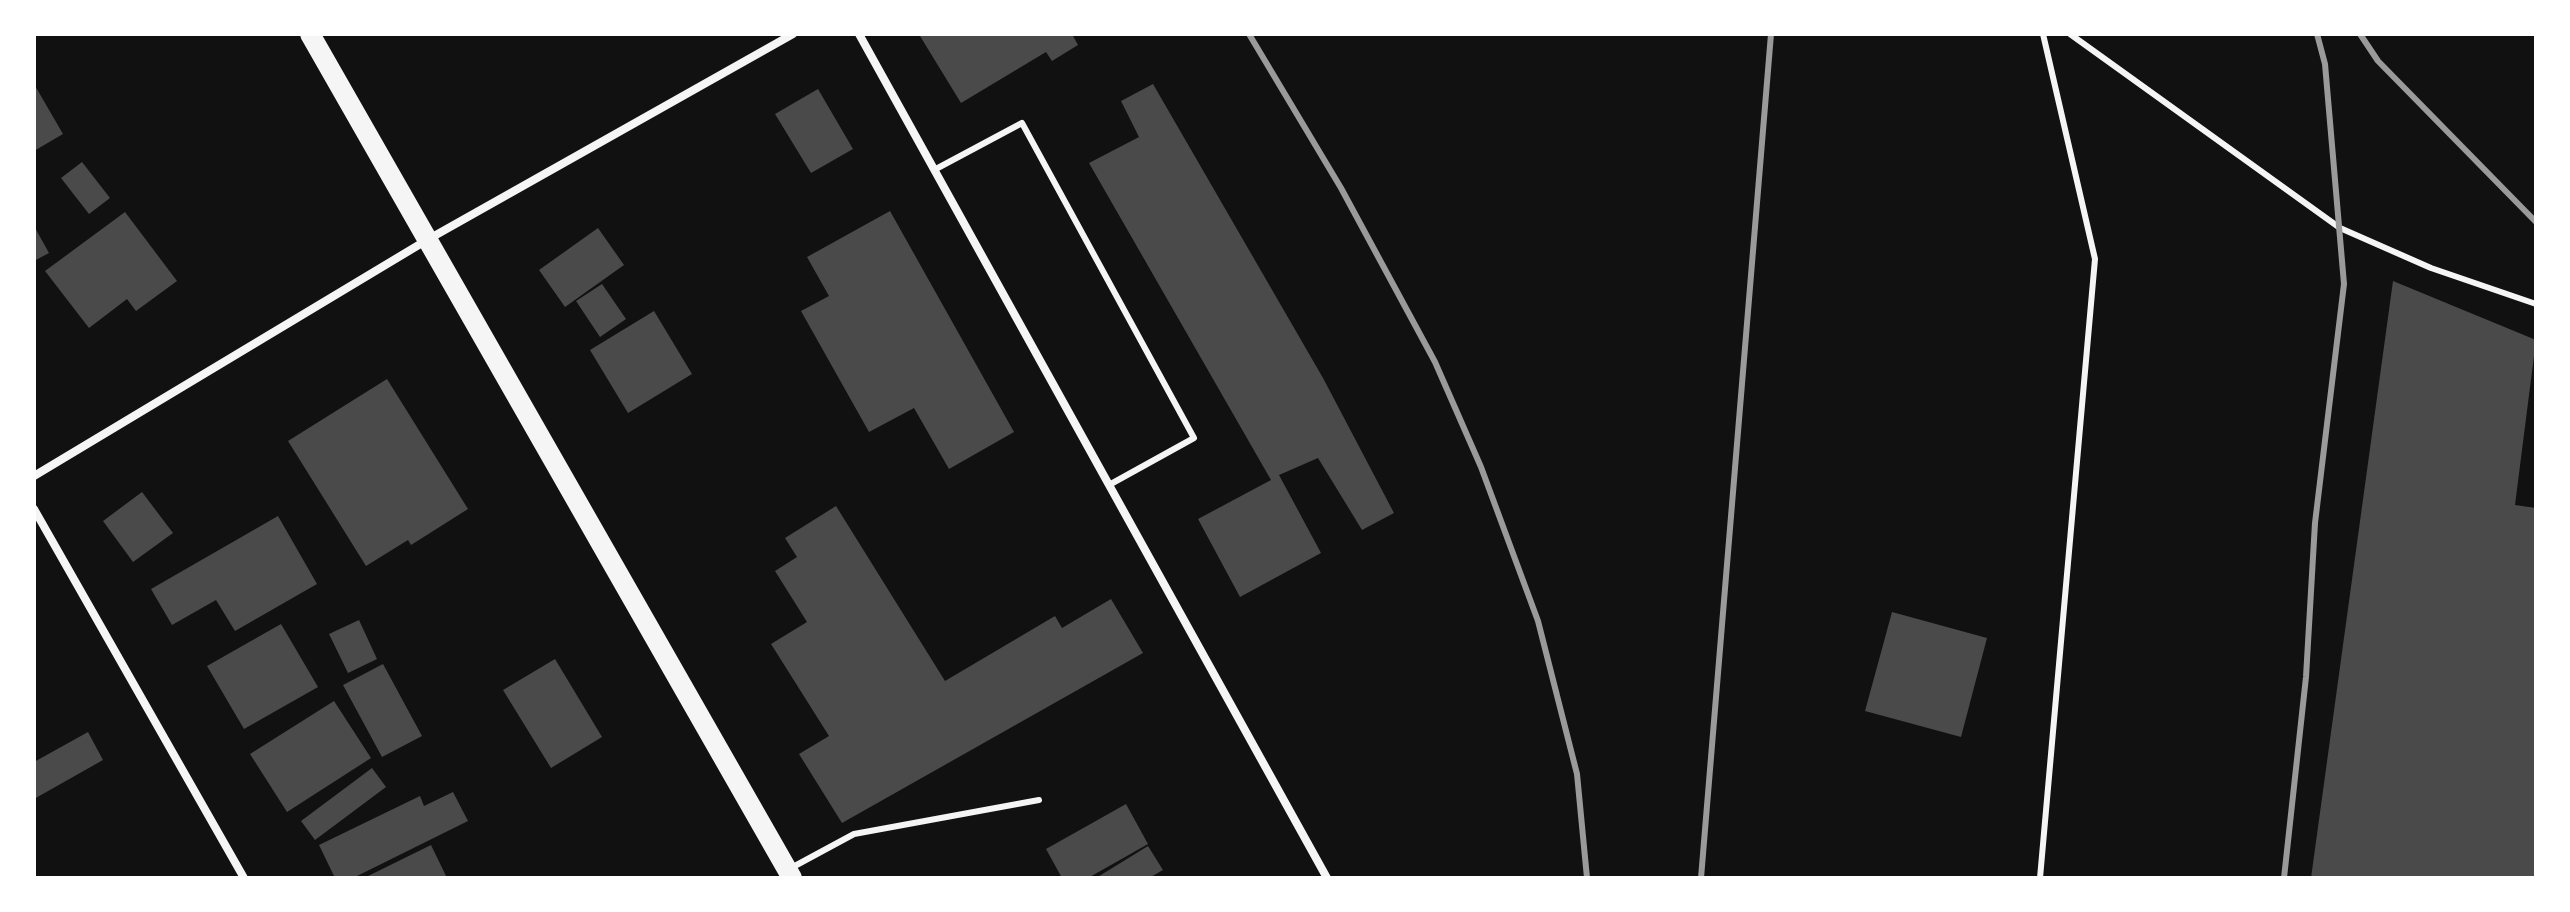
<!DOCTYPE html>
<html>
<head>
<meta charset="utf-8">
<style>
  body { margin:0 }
  #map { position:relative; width:2570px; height:912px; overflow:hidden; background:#111; font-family:"Open Sans",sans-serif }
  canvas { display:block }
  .frame { position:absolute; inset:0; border:36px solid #fff; pointer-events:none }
</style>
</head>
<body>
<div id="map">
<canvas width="2570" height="912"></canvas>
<div class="frame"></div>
</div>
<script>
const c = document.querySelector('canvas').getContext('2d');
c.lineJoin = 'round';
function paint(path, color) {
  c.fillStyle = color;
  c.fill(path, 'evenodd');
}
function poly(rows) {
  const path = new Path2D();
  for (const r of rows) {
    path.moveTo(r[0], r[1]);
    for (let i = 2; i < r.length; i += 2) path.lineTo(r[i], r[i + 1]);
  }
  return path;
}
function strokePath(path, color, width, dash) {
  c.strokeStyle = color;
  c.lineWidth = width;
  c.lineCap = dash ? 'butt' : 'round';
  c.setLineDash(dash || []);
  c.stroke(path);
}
const building = poly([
  [924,34,1072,34,1078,45,1052,61,1046,52,961,103,920,36],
  [34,84,63,134,34,151],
  [1153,84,1323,378,1394,513,1362,530,1318,458,1279,475,1321,553,1240,597,1198,519,1271,480,1089,163,1139,137,1121,101],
  [818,89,853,149,811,173,775,114],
  [82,162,110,198,89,214,61,178],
  [890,211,1014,432,949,469,914,408,869,432,801,311,829,296,807,257],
  [125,212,177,281,136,311,127,299,89,328,45,271],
  [34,226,49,253,34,261],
  [598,228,624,265,565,307,539,270],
  [2393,281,2536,340,2515,505,2536,508,2536,878,2311,878],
  [602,284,626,319,600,337,576,301],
  [654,311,692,374,628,413,590,350],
  [387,379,468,509,411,545,408,540,366,566,288,441],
  [142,492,173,533,133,562,103,521],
  [836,506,945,681,1055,616,1062,628,1111,599,1143,653,842,823,799,754,829,736,771,644,807,622,775,571,797,557,785,538],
  [278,516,317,584,235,631,216,600,172,625,151,589],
  [1892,612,1987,638,1961,737,1865,711],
  [359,620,377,659,348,673,329,634],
  [281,624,318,687,244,729,207,666],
  [555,659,602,737,551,768,503,690],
  [383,664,422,736,382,757,343,685],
  [334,701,371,758,287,812,250,754],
  [88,732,103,760,34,799,34,762],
  [372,768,386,787,315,840,301,821],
  [453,792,468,821,353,878,335,878,319,845,420,796,424,806],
  [1126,804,1148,844,1088,878,1062,878,1046,849],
  [431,845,447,878,364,878],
  [1148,846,1163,870,1149,878,1096,878]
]);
const service = poly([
  [2070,34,2340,228,2431,268,2536,304],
  [934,170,1022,123,1194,438,1109,485],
  [791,868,854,834,1039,800],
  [2040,878,2095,259,2043,34]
]);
const minor = poly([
  [859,34,1327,878],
  [34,476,427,240,793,34],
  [34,509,244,878]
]);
const primary = poly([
  [310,34,792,878]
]);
const rail = poly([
  [1249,34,1341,188,1435,362,1481,467,1538,621,1577,774,1587,878],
  [2360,34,2378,61,2536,222],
  [1701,878,1771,34],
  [2284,878,2306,677,2315,523,2344,284,2325,64,2317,34]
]);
paint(building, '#4a4a4a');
strokePath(service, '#f5f5f5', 6);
strokePath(minor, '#f5f5f5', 8);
strokePath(primary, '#f5f5f5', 20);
strokePath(rail, '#9a9a9a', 6);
</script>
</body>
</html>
